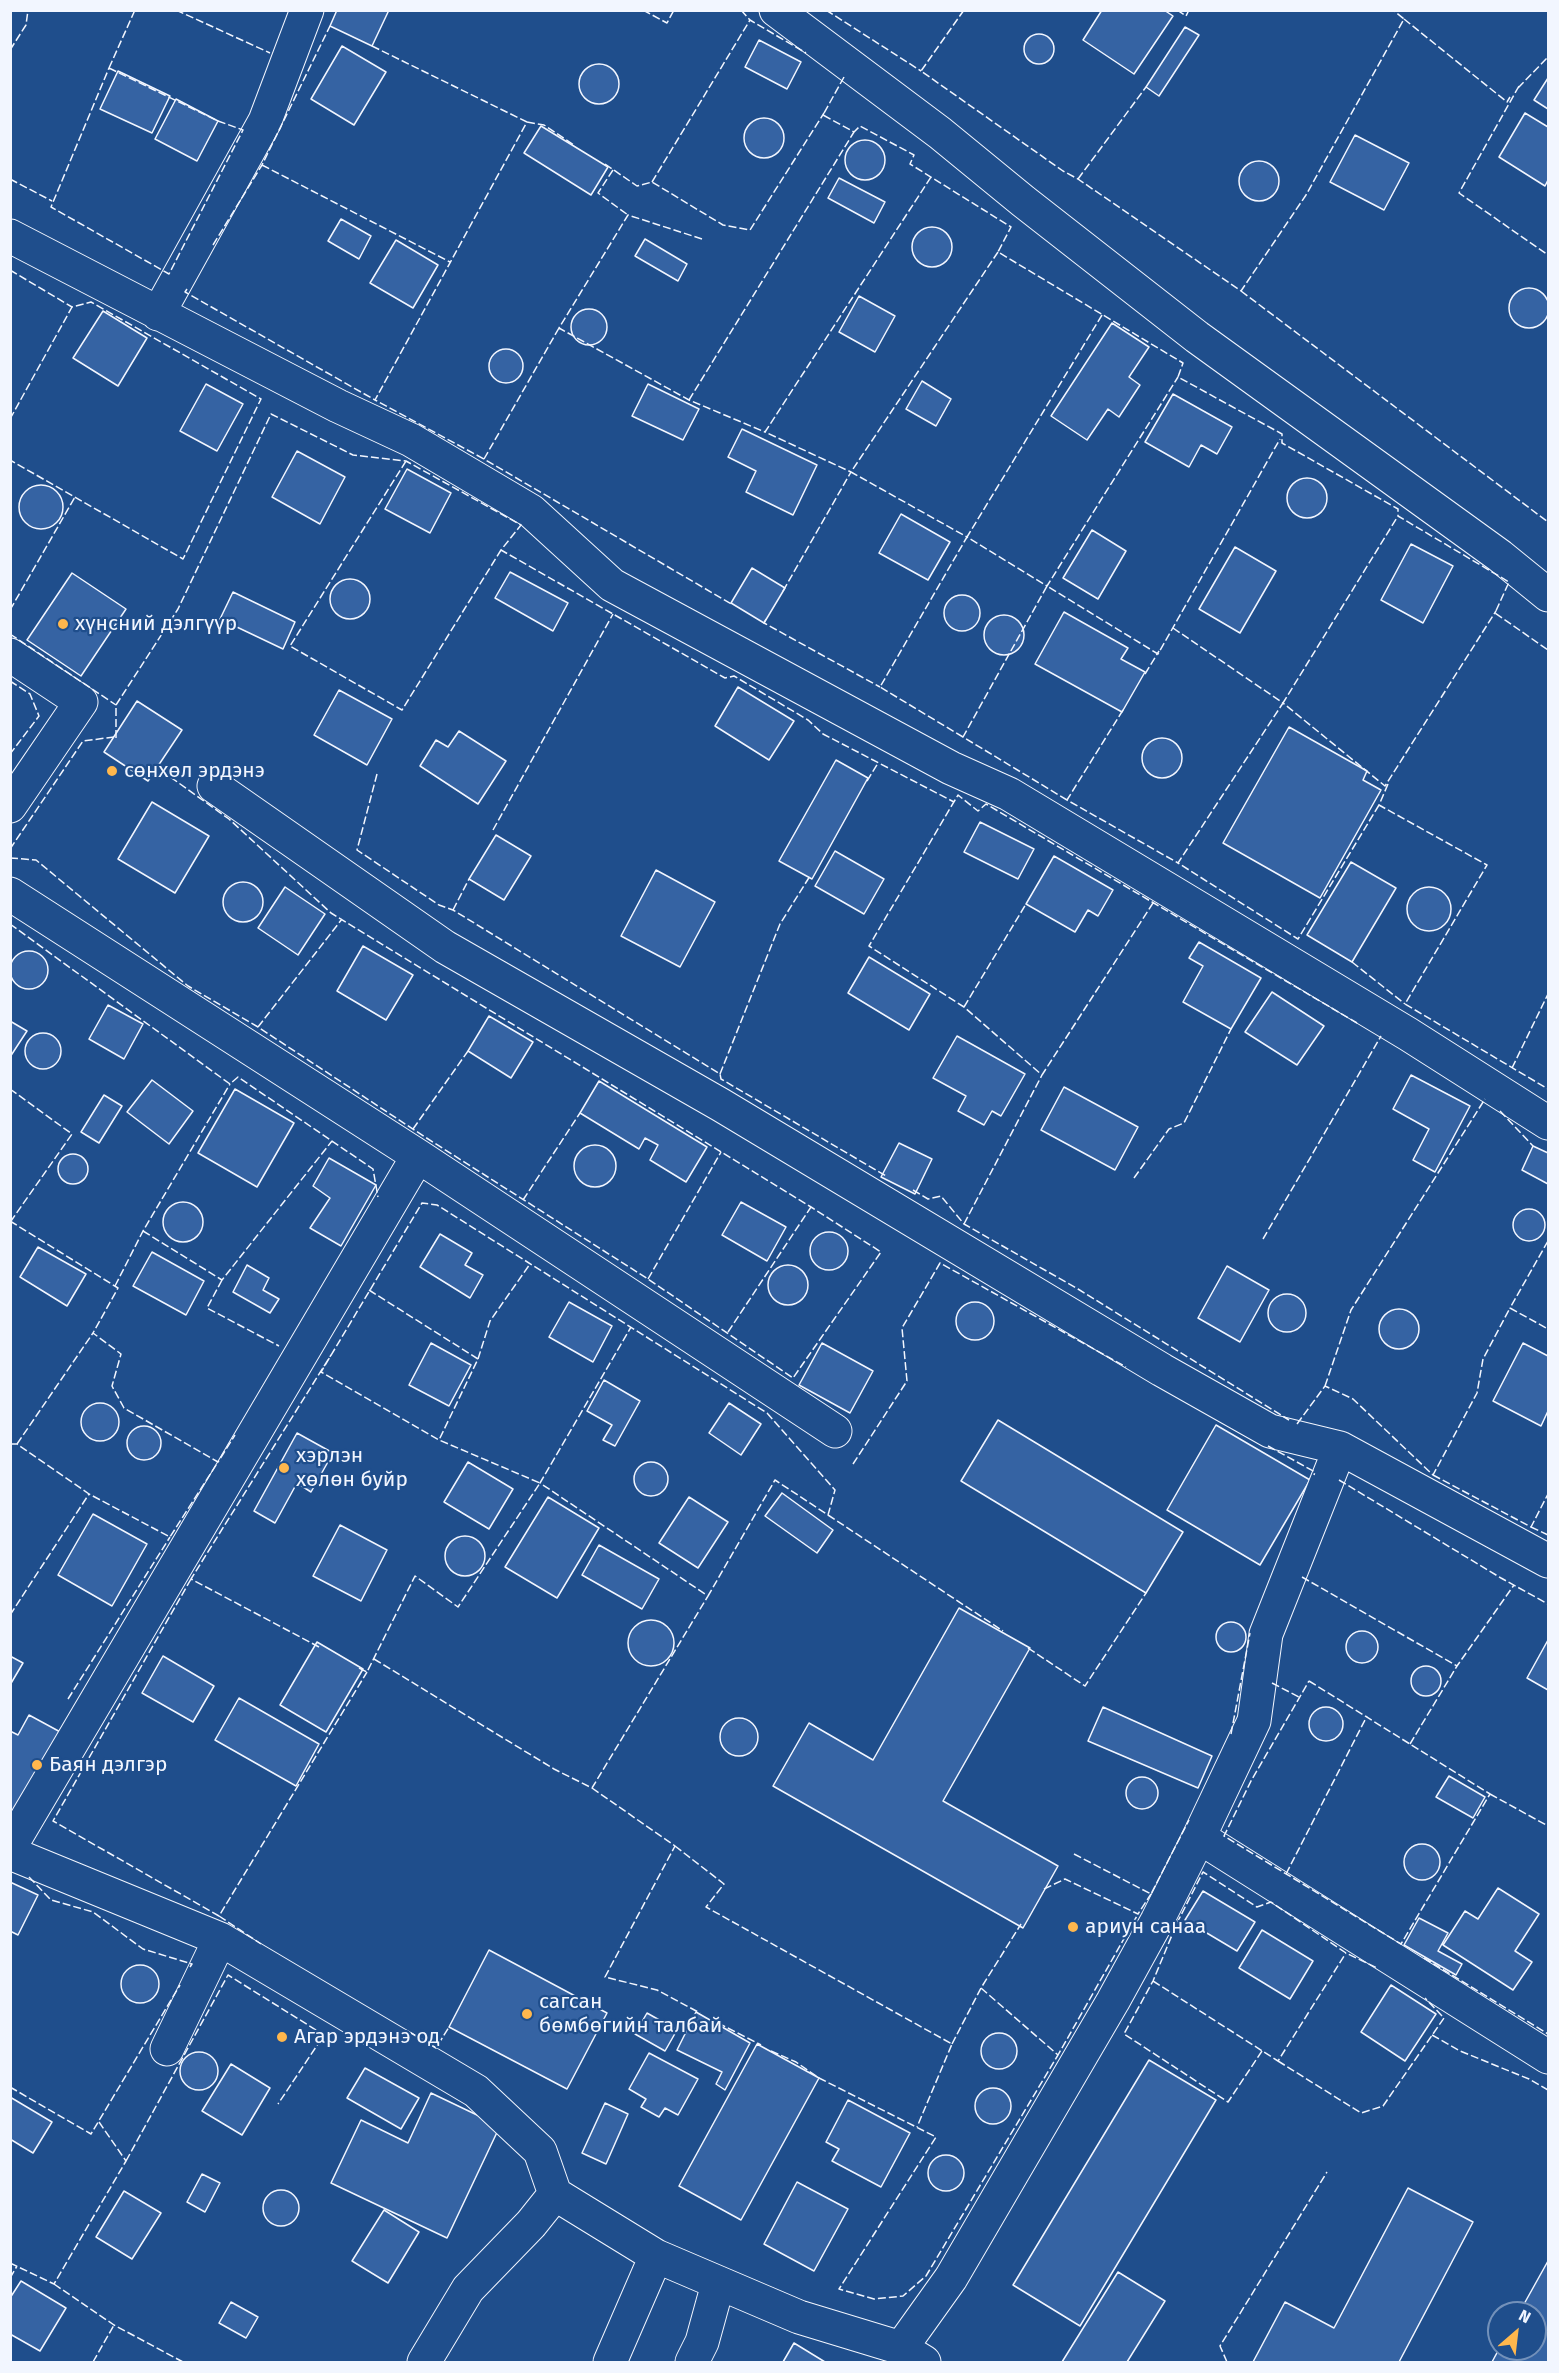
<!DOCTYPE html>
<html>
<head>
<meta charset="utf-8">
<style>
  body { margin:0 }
  #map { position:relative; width:1559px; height:2373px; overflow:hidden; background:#1f4e8c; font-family:"Fira Sans",sans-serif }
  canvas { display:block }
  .frame { position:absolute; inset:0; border:12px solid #f2f6ff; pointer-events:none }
  .north { position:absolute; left:1487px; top:2301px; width:60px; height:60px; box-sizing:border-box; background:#1f4e8c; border:2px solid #7391ba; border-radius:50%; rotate:28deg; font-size:16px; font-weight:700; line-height:24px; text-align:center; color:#f2f6ff }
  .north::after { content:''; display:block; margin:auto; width:21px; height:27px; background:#ffb74d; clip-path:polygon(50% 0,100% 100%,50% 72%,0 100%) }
</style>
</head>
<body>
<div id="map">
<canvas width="1559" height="2373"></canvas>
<div class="frame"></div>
<div class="north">N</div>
</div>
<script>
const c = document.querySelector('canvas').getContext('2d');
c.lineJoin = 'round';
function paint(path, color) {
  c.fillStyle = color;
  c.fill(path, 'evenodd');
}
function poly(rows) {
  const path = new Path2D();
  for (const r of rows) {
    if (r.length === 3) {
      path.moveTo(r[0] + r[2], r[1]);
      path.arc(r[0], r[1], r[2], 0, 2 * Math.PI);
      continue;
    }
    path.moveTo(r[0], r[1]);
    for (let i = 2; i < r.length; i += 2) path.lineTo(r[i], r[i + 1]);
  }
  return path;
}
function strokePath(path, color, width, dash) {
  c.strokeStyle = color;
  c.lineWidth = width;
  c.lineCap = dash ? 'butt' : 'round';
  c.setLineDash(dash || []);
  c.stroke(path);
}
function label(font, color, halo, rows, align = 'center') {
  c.font = font + ' "Fira Sans",sans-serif';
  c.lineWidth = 4.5;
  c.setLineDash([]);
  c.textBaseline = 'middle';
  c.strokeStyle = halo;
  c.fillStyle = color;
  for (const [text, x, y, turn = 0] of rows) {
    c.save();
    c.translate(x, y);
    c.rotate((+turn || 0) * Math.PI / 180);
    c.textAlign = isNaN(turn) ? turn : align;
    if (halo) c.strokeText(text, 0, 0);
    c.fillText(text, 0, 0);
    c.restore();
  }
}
const building = poly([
  [337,10,389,10,372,46,330,26,337,10],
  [1102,10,1164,10,1173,16,1134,74,1083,40,1102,10],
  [1185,27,1199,35,1159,96,1146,87,1185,27],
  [1039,49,15],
  [759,40,801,62,787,89,745,67,759,40],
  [342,46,386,72,354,125,311,99,342,46],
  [599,84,20],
  [118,71,170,96,152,133,100,109,118,71],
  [1548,78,1548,109,1534,100,1548,78],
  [176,99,218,121,197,161,155,139,176,99],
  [1525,113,1548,127,1548,180,1545,186,1499,157,1525,113],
  [764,138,20],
  [541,126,608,167,591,195,524,153,541,126],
  [1355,135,1409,163,1384,210,1330,182,1355,135],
  [865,160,20],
  [1259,181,20],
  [839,178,885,202,874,223,828,198,839,178],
  [341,219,371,236,359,259,328,241,341,219],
  [932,247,20],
  [645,239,687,264,678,281,635,256,645,239],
  [396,240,438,265,413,308,370,283,396,240],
  [1529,308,20],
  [859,296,895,316,875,352,839,332,859,296],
  [589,327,18],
  [103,311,147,338,118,386,73,358,103,311],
  [1112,323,1149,347,1129,377,1140,385,1119,417,1108,409,1087,440,1051,416,1112,323],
  [506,366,17],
  [922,381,951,399,936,426,906,409,922,381],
  [206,384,243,404,217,451,180,431,206,384],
  [648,384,699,409,683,440,632,416,648,384],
  [1173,394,1232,427,1217,454,1201,445,1189,467,1145,442,1173,394],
  [742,429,817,465,793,515,746,492,756,471,728,457,742,429],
  [297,451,345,477,320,524,272,497,297,451],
  [407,469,451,493,430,533,385,509,407,469],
  [1307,498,20],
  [41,507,22],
  [901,514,950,542,928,580,879,553,901,514],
  [1092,530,1126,551,1098,599,1063,578,1092,530],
  [1411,544,1453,566,1423,623,1381,600,1411,544],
  [1235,547,1276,571,1240,633,1199,609,1235,547],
  [752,568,785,588,764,623,731,603,752,568],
  [510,572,568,603,553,631,495,598,510,572],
  [72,573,126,609,81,676,27,640,72,573],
  [350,599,20],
  [233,592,295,622,283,649,220,619,233,592],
  [962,613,18],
  [1064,612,1128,648,1121,659,1145,672,1122,712,1035,664,1064,612],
  [1004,635,20],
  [738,687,794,721,769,760,715,726,738,687],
  [339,690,392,719,367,765,314,735,339,690],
  [137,701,182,730,148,781,104,752,137,701],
  [1289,727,1367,771,1363,780,1381,790,1320,898,1223,843,1289,727],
  [459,731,506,761,478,804,420,766,436,740,448,747,459,731],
  [1162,758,20],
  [836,760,868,778,812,879,779,861,836,760],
  [152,802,209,836,175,893,118,859,152,802],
  [980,822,1034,849,1018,879,964,852,980,822],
  [496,835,531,856,504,900,469,879,496,835],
  [835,851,884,879,864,914,815,886,835,851],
  [1054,856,1113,890,1098,916,1088,910,1075,932,1026,904,1054,856],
  [1351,862,1396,888,1352,962,1307,935,1351,862],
  [656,870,715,902,680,967,621,936,656,870],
  [243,902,20],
  [285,887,325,914,298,955,258,928,285,887],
  [1429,909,22],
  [1199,942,1261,978,1231,1029,1183,1002,1203,966,1189,958,1199,942],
  [363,946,413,975,386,1020,337,991,363,946],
  [29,970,19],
  [869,957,930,994,909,1030,848,993,869,957],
  [1272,992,1324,1026,1297,1065,1245,1032,1272,992],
  [108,1005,143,1024,124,1059,89,1039,108,1005],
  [489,1016,533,1042,511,1078,468,1051,489,1016],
  [10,1021,27,1031,10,1057,10,1021],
  [43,1051,18],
  [957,1036,1025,1074,1001,1116,992,1111,984,1125,958,1111,966,1096,933,1078,957,1036],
  [1411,1075,1470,1106,1435,1172,1413,1160,1429,1129,1393,1109,1411,1075],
  [152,1080,193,1111,169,1144,127,1112,152,1080],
  [599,1081,707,1147,686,1182,650,1160,658,1145,645,1138,639,1149,580,1113,599,1081],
  [1064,1087,1138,1127,1115,1170,1041,1130,1064,1087],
  [235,1089,294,1123,257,1187,198,1153,235,1089],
  [104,1095,122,1106,99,1143,81,1132,104,1095],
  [899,1143,932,1159,915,1194,881,1177,899,1143],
  [595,1166,21],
  [1533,1146,1548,1153,1548,1184,1522,1170,1533,1146],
  [73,1169,15],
  [329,1158,376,1185,341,1246,310,1228,330,1198,313,1186,329,1158],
  [741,1202,786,1227,767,1261,722,1235,741,1202],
  [183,1222,20],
  [1529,1225,16],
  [829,1251,19],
  [440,1234,472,1253,465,1265,483,1275,470,1298,420,1267,440,1234],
  [38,1247,86,1274,67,1306,20,1277,38,1247],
  [152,1252,204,1281,186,1315,133,1286,152,1252],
  [247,1265,269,1278,263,1290,279,1299,270,1313,233,1292,247,1265],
  [788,1285,20],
  [1227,1266,1269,1290,1240,1342,1198,1318,1227,1266],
  [1287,1313,19],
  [975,1321,19],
  [569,1302,612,1326,593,1362,549,1337,569,1302],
  [1399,1329,20],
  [431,1343,471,1365,449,1406,409,1385,431,1343],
  [822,1343,873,1371,850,1413,799,1385,822,1343],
  [1523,1343,1548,1356,1548,1411,1541,1426,1493,1401,1523,1343],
  [604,1380,640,1401,615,1446,603,1440,612,1425,587,1411,604,1380],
  [729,1403,761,1424,741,1455,709,1433,729,1403],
  [100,1422,19],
  [998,1420,1183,1532,1146,1593,961,1481,998,1420],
  [1216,1425,1310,1480,1260,1565,1167,1510,1216,1425],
  [144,1443,17],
  [297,1433,333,1453,311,1492,297,1483,275,1523,254,1511,297,1433],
  [651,1479,17],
  [468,1462,513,1489,489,1529,444,1502,468,1462],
  [782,1493,833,1530,817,1553,765,1516,782,1493],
  [548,1497,599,1528,557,1598,505,1567,548,1497],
  [689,1497,728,1522,698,1568,659,1543,689,1497],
  [93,1514,147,1544,112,1606,58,1575,93,1514],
  [340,1525,387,1550,361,1601,313,1576,340,1525],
  [465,1556,20],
  [599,1545,659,1579,642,1609,582,1575,599,1545],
  [959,1608,1030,1648,943,1801,1058,1866,1023,1928,773,1786,809,1723,873,1760,959,1608],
  [651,1643,23],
  [1231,1637,15],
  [1362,1647,16],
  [1548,1640,1548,1690,1527,1678,1548,1640],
  [317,1642,363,1669,326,1732,280,1705,317,1642],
  [10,1656,23,1663,10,1685,10,1656],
  [163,1656,214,1686,193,1722,142,1693,163,1656],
  [1426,1681,15],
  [239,1698,319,1744,296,1786,215,1740,239,1698],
  [1103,1707,1212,1756,1198,1788,1088,1741,1103,1707],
  [1326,1724,17],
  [29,1715,64,1734,20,1817,10,1812,10,1731,18,1735,29,1715],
  [739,1737,19],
  [1449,1776,1485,1797,1473,1818,1436,1797,1449,1776],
  [1142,1793,16],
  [1422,1862,18],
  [10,1882,38,1895,18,1935,10,1931,10,1882],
  [1498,1888,1539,1914,1515,1951,1532,1962,1513,1990,1443,1945,1465,1911,1478,1919,1498,1888],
  [1203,1891,1255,1922,1237,1951,1185,1920,1203,1891],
  [1419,1918,1448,1933,1438,1951,1462,1964,1456,1975,1404,1945,1419,1918],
  [1262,1930,1313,1961,1290,1999,1239,1968,1262,1930],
  [489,1950,607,2013,567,2089,449,2027,489,1950],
  [140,1984,19],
  [1391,1985,1436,2014,1405,2061,1361,2032,1391,1985],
  [696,2012,750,2043,725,2090,716,2084,722,2072,677,2050,696,2012],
  [647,2013,677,2030,665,2051,635,2034,647,2013],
  [999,2051,18],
  [757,2044,819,2078,741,2220,679,2186,757,2044],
  [199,2071,19],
  [649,2053,698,2079,678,2115,665,2108,659,2117,641,2107,646,2099,629,2089,649,2053],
  [1149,2060,1216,2100,1080,2326,1013,2285,1149,2060],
  [231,2064,270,2088,242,2135,202,2111,231,2064],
  [365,2068,419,2098,401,2129,347,2098,365,2068],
  [993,2106,18],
  [431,2093,500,2126,447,2238,331,2183,361,2120,408,2143,431,2093],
  [10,2097,52,2122,33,2153,10,2139,10,2097],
  [848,2100,910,2133,881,2187,832,2161,839,2149,826,2142,848,2100],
  [605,2103,628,2114,606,2164,582,2153,605,2103],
  [946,2173,18],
  [202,2174,220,2183,205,2212,187,2202,202,2174],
  [797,2182,848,2209,814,2271,764,2244,797,2182],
  [1408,2188,1473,2222,1399,2362,1253,2362,1285,2302,1334,2328,1408,2188],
  [281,2208,18],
  [124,2191,161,2213,132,2259,96,2237,124,2191],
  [384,2210,419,2232,388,2283,352,2261,384,2210],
  [1548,2261,1548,2362,1492,2362,1499,2349,1535,2349,1535,2313,1519,2313,1548,2261],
  [1118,2272,1165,2301,1127,2362,1062,2362,1118,2272],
  [21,2281,66,2308,40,2351,10,2334,10,2298,21,2281],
  [231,2302,258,2317,246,2338,219,2323,231,2302],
  [794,2343,825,2362,783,2362,794,2343]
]);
const street = poly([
  [776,10,940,133,1023,201,1197,337,1500,556,1548,595],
  [10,236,338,406,411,440,531,511,612,585,951,768,1009,794,1408,1034,1548,1123],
  [158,314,265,121,307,10],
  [10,655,81,702,10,806],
  [214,786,445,947,721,1105,1162,1370,1270,1431,1340,1448,1548,1561],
  [10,894,418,1156,835,1431],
  [1199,1837,1548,2057],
  [10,1847,418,1156],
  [10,1853,220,1939,476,2091,540,2151,555,2194,656,2256,799,2317,901,2348,924,2362],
  [167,2049,220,1939],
  [901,2348,951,2278,1113,2001,1157,1921,1199,1837,1254,1721,1266,1634,1340,1448],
  [424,2362,468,2289,531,2224,555,2194],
  [610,2362,656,2256],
  [692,2362,702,2342,718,2284]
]);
const fence = poly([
  [176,10,270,53],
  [643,10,667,23,674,10],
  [741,10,750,20,806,53],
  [826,10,921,71],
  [964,10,921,71,1063,171,1078,179,1241,291,1306,195,1404,19,1393,10],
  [1177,10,1186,16,1189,10],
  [1404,19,1507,102,1510,97],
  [372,46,527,122,375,400,484,459],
  [10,50,26,25,28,10],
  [109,68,218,121,243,130,169,274,51,207,109,68],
  [109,68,135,10],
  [844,77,823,115,854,132,860,126,914,155,910,164,1011,227,998,252,1183,363,1178,377,1282,434,1282,443,1398,509,1398,516,1509,582,1495,613,1548,650],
  [1519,86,1459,193,1548,255],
  [1518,88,1548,57],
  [527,122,544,125,574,145],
  [605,164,637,186,652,182,723,225,750,230,824,113],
  [262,165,450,262],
  [613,170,598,193,628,215],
  [10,179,52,201],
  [1078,179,1146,87],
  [652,182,750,20],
  [702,239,628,215,559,328,689,400,765,432],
  [213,245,262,165,330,26],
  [10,270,72,307],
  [187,289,185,292,375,400],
  [1241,291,1548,522],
  [1102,315,967,537,1047,586,1178,377],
  [559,328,484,459,733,605],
  [689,400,854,132],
  [10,419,72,307,91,302,261,399,183,559,10,460],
  [406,461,290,646,402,710,501,550],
  [783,591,851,472,765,432,931,177],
  [10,610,75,497],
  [766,619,764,623,880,687],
  [1173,628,1283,703,1398,516],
  [10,634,116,705],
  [1145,674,1159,651],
  [10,681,30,694,39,716,10,754],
  [1123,710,1067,800,1178,863],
  [963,737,880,687,967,537,851,472,998,252],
  [116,738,116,705,178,609,271,414,353,455,406,461,521,525,501,550,725,678,734,676,808,720,823,734,954,802,958,795,978,811,986,804,1357,1023],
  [377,774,357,850,439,905,453,910,720,1074,721,1079,886,1176],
  [867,781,878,763],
  [1388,784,1379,805,1487,865,1405,1004,1548,1089],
  [955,800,869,946,964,1007,1042,1075,1153,903],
  [1067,800,963,737,1047,586,1158,654,1280,439],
  [1379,805,1298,939,1178,863,1283,703,1385,786,1496,611],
  [493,830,613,614],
  [10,849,83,741,114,737],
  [10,858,36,860,188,986,258,1027,425,1137,648,1279,793,1378,881,1252,811,1207,331,913,229,819,155,766],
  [453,910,469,879],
  [10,924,230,1084,238,1077,373,1169,378,1197],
  [1352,962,1405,1004],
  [964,1007,1026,904],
  [258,1027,342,919],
  [1512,1068,1548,994],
  [720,1074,780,924,810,876],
  [10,1089,72,1134,11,1221],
  [1500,1111,1533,1146],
  [413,1129,468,1051],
  [1134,1178,1169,1129,1184,1123,1231,1029],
  [913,1190,928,1199,941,1196,964,1224,1078,1289,1289,1420],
  [523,1200,580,1113],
  [10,1221,118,1288,93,1333,121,1354,112,1386,124,1408,218,1462,235,1435],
  [964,1224,1042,1075],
  [143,1231,222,1280,332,1141],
  [1263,1239,1381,1036],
  [1548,1241,1510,1308,1548,1329],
  [648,1279,721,1152],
  [222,1280,207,1308,279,1346],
  [115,1286,143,1231,230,1084],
  [369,1290,478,1359,439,1440],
  [728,1332,811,1207],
  [478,1359,490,1321,530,1264],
  [1325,1386,1351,1310,1485,1099],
  [1297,1424,1325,1386,1353,1399,1433,1475,1477,1393,1483,1359,1510,1308],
  [10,1444,17,1444,89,1494,170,1537,218,1462],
  [17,1444,93,1333],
  [1268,1446,1315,1472,1314,1475],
  [853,1464,907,1381,902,1328,940,1263,1126,1367],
  [1433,1475,1531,1527,1548,1494],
  [1339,1480,1501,1578,1548,1604],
  [828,1515,1003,1631],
  [1531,1527,1548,1535],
  [1302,1577,1457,1666],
  [191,1579,53,1821,219,1916,367,1672],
  [10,1615,89,1494],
  [319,1647,191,1579,331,1355],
  [1028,1648,1085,1686,1146,1593],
  [374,1659,554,1769,592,1788,708,1596],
  [359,1668,367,1672,415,1576,458,1607,540,1483,439,1440,321,1372,422,1203,437,1205,767,1413,835,1490,828,1515,775,1480,708,1596,540,1483,631,1327],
  [1309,1681,1490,1794,1401,1944,1224,1836,1251,1781,1309,1681],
  [1272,1683,1299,1697],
  [68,1699,170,1537],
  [1231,1734,1250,1633],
  [1410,1744,1457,1666,1514,1585],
  [592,1788,675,1846,605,1977,657,1990,700,2013],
  [1490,1794,1548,1826],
  [675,1846,724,1884,706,1907,952,2044,917,2127],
  [1074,1854,1151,1894,1189,1820],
  [1286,1874,1367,1716],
  [29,1877,51,1900,93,1912,143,1949,192,1964,190,1967],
  [1044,1889,1065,1879,1138,1914,1151,1894],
  [219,1916,261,1944],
  [1424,1958,1548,2034],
  [1153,1981,1278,2061,1346,1953],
  [981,1988,1058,2055,1138,1914],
  [718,2023,761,2045],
  [411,2033,436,2048,449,2027],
  [1432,2035,1460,2051,1529,2079,1548,2090],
  [952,2044,981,1988,1021,1924],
  [771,2051,796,2062,819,2078,936,2137,839,2289,874,2299,903,2296,926,2276,1058,2055],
  [1262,2051,1228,2102,1124,2034,1153,1981,1177,1923,1203,1872,1257,1907,1271,1902,1346,1953,1377,1968],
  [1278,2061,1361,2113,1383,2106,1444,2018,1425,1998],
  [10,2087,91,2134,180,1985],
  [126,2161,228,1975,324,2035,278,2104],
  [10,2263,54,2284,126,2161,99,2122],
  [10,2278,17,2266],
  [54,2284,114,2325,183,2362],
  [93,2362,114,2325],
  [1227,2362,1220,2346,1327,2172]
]);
const markers = [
  [63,624,6,"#ffb74d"],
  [112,771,6,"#ffb74d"],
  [284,1468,6,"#ffb74d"],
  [37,1765,6,"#ffb74d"],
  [1073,1927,6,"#ffb74d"],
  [527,2014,6,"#ffb74d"],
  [282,2037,6,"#ffb74d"]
];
const poiNames = [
  ["хүнсний дэлгүүр",75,624],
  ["сөнхөл эрдэнэ",124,771],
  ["хэрлэн",296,1456],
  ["хөлөн буйр",296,1480],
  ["Баян дэлгэр",49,1765],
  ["ариун санаа",1085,1927],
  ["сагсан",539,2002],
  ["бөмбөгийн талбай",539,2026],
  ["Агар эрдэнэ од",294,2037]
];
paint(building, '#3563a3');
strokePath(building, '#f2f6ff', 1.5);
strokePath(street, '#f2f6ff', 35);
strokePath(street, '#1f4e8c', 33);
strokePath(fence, '#f2f6ff', 1.5, [8, 3]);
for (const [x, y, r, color] of markers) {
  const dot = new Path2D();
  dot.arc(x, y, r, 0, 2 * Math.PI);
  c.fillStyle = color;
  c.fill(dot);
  strokePath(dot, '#1f4e8c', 2);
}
label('21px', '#f2f6ff', '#1f4e8c', poiNames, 'left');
</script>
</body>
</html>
